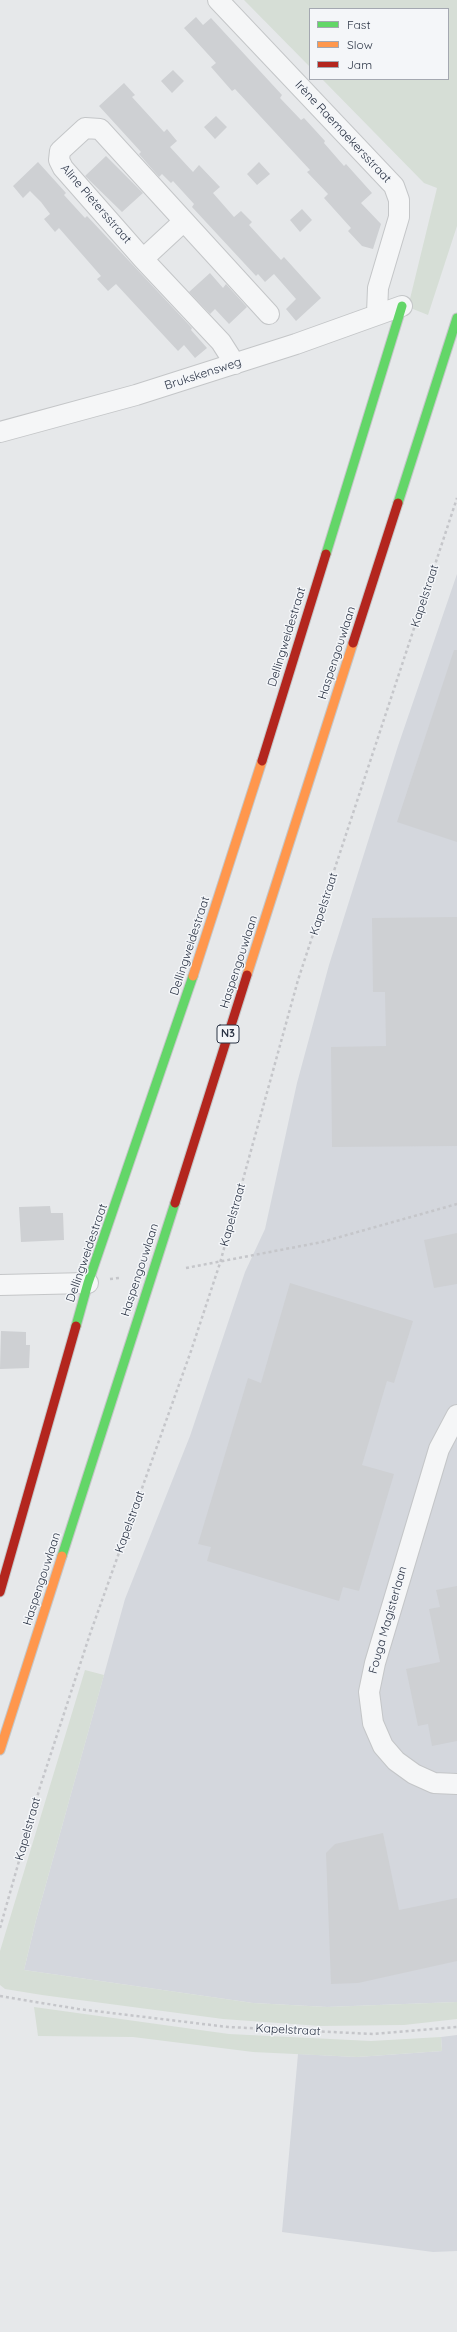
<!DOCTYPE html>
<html>
<head>
<meta charset="utf-8">
<style>
  body { margin:0 }
  #map { position:relative; width:457px; height:2332px; overflow:hidden; background:#e6e8ea; font-family:Quicksand,sans-serif }
  canvas { display:block }
  .legend { position:absolute; left:309px; top:8px; width:140px; height:72px; box-sizing:border-box; background:#f4f6f9; border:1px solid #a4a8b1; margin:0; padding:5px 7px; list-style:none; font-size:12px; color:#2b3445 }
  .legend li { display:flex; align-items:center; gap:8px; height:20px }
  .legend b { width:20px; border:1px solid #a4a8b1 }
</style>
</head>
<body>
<div id="map">
<canvas width="457" height="2332"></canvas>
<ul class="legend">
<li><b style="height:5px;background:#63d668"></b>Fast</li>
<li><b style="height:5px;background:#ff974d"></b>Slow</li>
<li><b style="height:5px;background:#b3261e"></b>Jam</li>
</ul>
</div>
<script>
const c = document.querySelector('canvas').getContext('2d');
c.lineJoin = 'round';
function paint(path, color) {
  c.fillStyle = color;
  c.fill(path, 'evenodd');
}
function poly(rows) {
  const path = new Path2D();
  for (const r of rows) {
    path.moveTo(r[0], r[1]);
    for (let i = 2; i < r.length; i += 2) path.lineTo(r[i], r[i + 1]);
  }
  return path;
}
function strokePath(path, color, width, dash) {
  c.strokeStyle = color;
  c.lineWidth = width;
  c.lineCap = dash ? 'butt' : 'round';
  c.setLineDash(dash || []);
  c.stroke(path);
}
function label(font, color, halo, rows, align = 'center') {
  c.font = font + ' Quicksand,sans-serif';
  c.lineWidth = 3;
  c.setLineDash([]);
  c.textBaseline = 'middle';
  c.strokeStyle = halo;
  c.fillStyle = color;
  for (const [text, x, y, turn = 0] of rows) {
    c.save();
    c.translate(x, y);
    c.rotate((+turn || 0) * Math.PI / 180);
    c.textAlign = isNaN(turn) ? turn : align;
    if (halo) c.strokeText(text, 0, 0);
    c.fillText(text, 0, 0);
    c.restore();
  }
}
const built = poly([
  [457,574,457,2002,327,2007,253,2003,24,1970,36,1920,125,1599,190,1436,245,1272,265,1229,297,1083,329,965,398,746],
  [457,2035,457,2251,433,2252,282,2232,298,2054,357,2057,442,2051,441,2037]
]);
const green = poly([
  [244,0,457,0,457,226,428,315,408,307,437,188,424,183,322,79,448,79,448,9,310,9,310,67],
  [85,1670,104,1675,36,1920,24,1970,253,2003,327,2007,457,2002,457,2019,404,2025,320,2026,223,2019,42,1995,5,1989,0,1985,0,1951],
  [34,2007,229,2034,371,2041,441,2037,442,2051,357,2057,253,2052,133,2037,38,2036]
]);
const building = poly([
  [196,17,203,25,211,18,282,95,280,98,301,120,304,118,325,141,324,143,344,166,346,164,372,193,361,203,381,224,373,249,362,246,348,231,351,228,324,198,328,194,307,172,310,170,235,89,232,91,211,67,216,63,184,28],
  [173,70,184,81,172,93,161,81],
  [124,83,135,95,132,97,164,132,167,129,177,141,170,147,193,172,199,165,220,187,213,193,234,217,241,211,252,222,249,225,281,260,284,257,321,298,296,321,286,309,296,299,274,274,265,282,258,274,256,276,192,207,194,204,173,181,171,183,162,174,159,177,139,154,141,152,99,106],
  [216,116,227,127,215,139,204,127],
  [106,156,143,193,122,212,85,176],
  [38,162,66,193,64,195,85,218,87,216,192,328,191,330,207,348,195,358,184,345,178,351,116,284,108,291,97,279,101,276,59,228,55,232,44,219,50,214,41,202,30,191,23,198,13,186],
  [259,162,270,174,257,185,247,174],
  [302,209,312,220,300,232,290,220],
  [210,273,223,288,226,284,247,307,229,324,215,309,210,314,189,292],
  [454,650,457,650,457,842,397,822],
  [457,917,457,1146,332,1147,331,1047,386,1046,385,992,373,992,372,918],
  [50,1206,51,1213,63,1213,64,1240,21,1242,19,1207],
  [457,1233,457,1284,434,1288,424,1240],
  [290,1283,413,1321,394,1383,387,1381,362,1465,394,1474,359,1591,343,1587,339,1601,207,1561,211,1547,198,1544,248,1378,261,1383],
  [1,1331,26,1332,26,1345,30,1345,29,1368,0,1369],
  [457,1586,457,1741,432,1746,428,1724,418,1726,406,1669,440,1662,429,1609,440,1607,436,1590],
  [383,1833,399,1910,457,1898,457,1961,358,1983,331,1984,326,1853,335,1844]
]);
const path = poly([
  [186,1268,322,1242,457,1204],
  [110,1279,119,1278],
  [0,1928,40,1787,90,1634,191,1351,220,1263,298,980,457,498],
  [0,1996,78,2009,228,2027,373,2034,457,2027]
]);
const street = poly([
  [218,0,394,186,399,200,399,217,378,288,377,313],
  [143,259,184,221],
  [235,364,221,342,143,259,63,168,59,160,60,151,85,128,100,129,269,314],
  [0,432,136,395,296,344,402,306],
  [0,1285,88,1283],
  [457,1415,439,1449,375,1663,369,1692,373,1723,383,1746,396,1761,414,1774,434,1783,457,1784]
]);
const fast = poly([
  [398,503,457,318],
  [326,554,402,306],
  [76,1326,88,1283,193,976],
  [62,1556,175,1203]
]);
const slow = poly([
  [247,975,353,643],
  [193,976,262,761],
  [0,1750,62,1556]
]);
const jam = poly([
  [353,643,398,503],
  [262,761,326,554],
  [175,1203,247,975],
  [0,1592,76,1326]
]);
const shields = [
  [228,1034,22]
];
const shieldNames = [
  ["N3",228,1034]
];
const streetNames = [
  ["Irène Raemaekersstraat",343,132,47],
  ["Aline Pietersstraat",96,204,49],
  ["Brukskensweg",203,374,-18],
  ["Kapelstraat",425,596,-72],
  ["Dellingweidestraat",287,637,-73],
  ["Haspengouwlaan",337,653,-72],
  ["Kapelstraat",324,904,-72],
  ["Dellingweidestraat",190,946,-72],
  ["Haspengouwlaan",239,962,-72],
  ["Kapelstraat",233,1215,-74],
  ["Dellingweidestraat",87,1253,-71],
  ["Haspengouwlaan",140,1270,-72],
  ["Kapelstraat",130,1522,-70],
  ["Haspengouwlaan",42,1579,-72],
  ["Fouga Magisterlaan",388,1620,-74],
  ["Kapelstraat",28,1829,-74],
  ["Kapelstraat",288,2030,3]
];
paint(built, '#d4d7dd');
paint(green, '#d6ded6');
paint(building, '#ced0d3');
strokePath(street, '#c4c6c8', 22);
strokePath(fast, '#c4c6c8', 11);
strokePath(slow, '#c4c6c8', 11);
strokePath(jam, '#c4c6c8', 11);
strokePath(path, '#c5c6ca', 2.5, [3, 3]);
strokePath(street, '#f5f6f7', 20);
strokePath(fast, '#63d668', 9);
strokePath(slow, '#ff974d', 9);
strokePath(jam, '#b3261e', 9);
for (const [x, y, w] of shields) {
  const box = new Path2D();
  box.roundRect(x - w / 2, y - 9, w, 18, 3);
  c.fillStyle = '#f4f6f9';
  c.fill(box);
  strokePath(box, '#2b3445', 1);
}
label('bold 11px', '#2b3445', null, shieldNames);
label('12px', '#2b3445', '#f4f6f9', streetNames);
</script>
</body>
</html>
